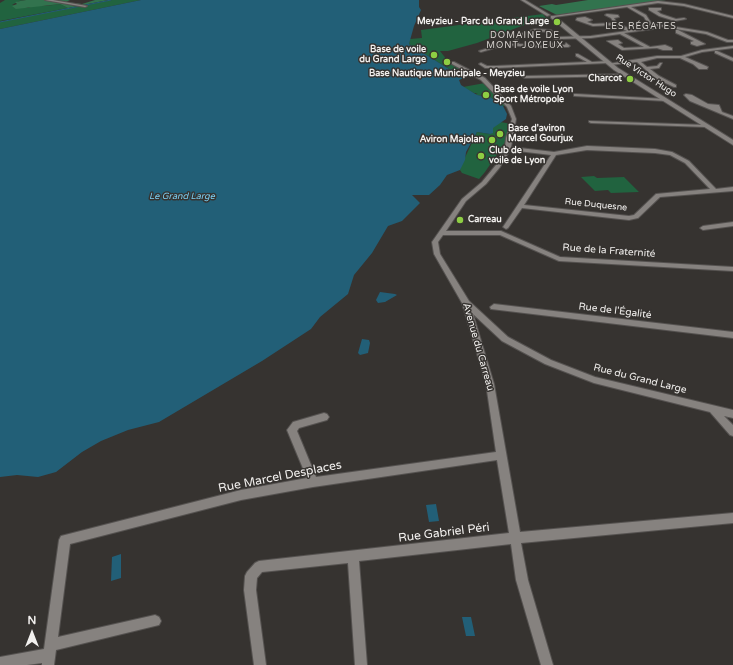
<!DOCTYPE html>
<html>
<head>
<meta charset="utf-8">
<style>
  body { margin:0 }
  #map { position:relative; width:733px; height:665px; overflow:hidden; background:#363330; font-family:"Varela Round",sans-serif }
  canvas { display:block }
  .north { position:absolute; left:12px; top:613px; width:40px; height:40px; -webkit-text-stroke:3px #363330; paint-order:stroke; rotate:0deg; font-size:11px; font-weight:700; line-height:16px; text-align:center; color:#f2f0ee }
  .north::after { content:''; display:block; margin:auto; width:14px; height:18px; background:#f2f0ee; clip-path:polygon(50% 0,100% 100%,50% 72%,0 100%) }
</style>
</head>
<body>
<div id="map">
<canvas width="733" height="665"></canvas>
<div class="north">N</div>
</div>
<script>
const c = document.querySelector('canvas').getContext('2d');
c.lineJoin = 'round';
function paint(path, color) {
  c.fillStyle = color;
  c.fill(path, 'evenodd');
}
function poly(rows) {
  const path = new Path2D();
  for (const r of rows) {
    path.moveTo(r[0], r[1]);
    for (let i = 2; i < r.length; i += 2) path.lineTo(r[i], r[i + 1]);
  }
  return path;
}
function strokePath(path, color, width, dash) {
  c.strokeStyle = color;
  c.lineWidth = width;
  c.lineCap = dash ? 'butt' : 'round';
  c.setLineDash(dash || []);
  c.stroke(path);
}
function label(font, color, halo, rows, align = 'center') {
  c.font = font + ' "Varela Round",sans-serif';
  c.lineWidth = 3;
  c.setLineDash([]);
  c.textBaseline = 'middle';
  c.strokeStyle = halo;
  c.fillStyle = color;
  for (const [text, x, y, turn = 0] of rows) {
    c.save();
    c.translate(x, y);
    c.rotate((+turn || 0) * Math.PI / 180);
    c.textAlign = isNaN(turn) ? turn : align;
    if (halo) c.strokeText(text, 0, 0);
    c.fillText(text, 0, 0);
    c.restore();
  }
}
const green = poly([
  [5,0,26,0,19,1,12,5,28,8,35,5,45,6,60,4,68,8,0,21,0,3],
  [112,0,141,0,0,29,0,22],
  [543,14,545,17,550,18,532,22,477,43,448,51,440,51,447,60,461,68,458,69,449,69,409,44,410,39,422,38,421,30],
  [485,83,507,106,503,106,490,97,477,95,475,94,478,93,474,93,463,87],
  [500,122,512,124,504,144,485,172,479,179,462,173,460,170,461,166,477,132,490,134,492,128],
  [594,176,597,178,624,177,639,192,611,193,608,190,595,191,581,177]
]);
const forest = poly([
  [26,0,70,0,66,2,82,4,95,0,108,0,68,8,60,4,16,9,12,6,17,4,15,2],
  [588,0,666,0,557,15,539,6,552,4,556,5]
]);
const water = poly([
  [141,0,419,0,419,7,421,10,414,26,409,44,449,69,462,71,468,76,459,80,461,85,477,95,490,97,503,106,507,114,506,119,493,128,493,133,490,134,477,132,466,152,465,160,460,170,447,175,440,185,429,195,412,195,420,203,402,221,388,226,372,253,354,275,348,294,320,317,311,329,262,361,159,422,128,430,101,441,82,452,56,472,38,477,17,475,0,477,0,29],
  [380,292,395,294,397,295,385,302,378,303,376,300],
  [362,339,369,340,370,343,368,353,360,355,358,353],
  [436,504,439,521,429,522,426,505],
  [121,554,121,578,111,581,112,557],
  [462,617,471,617,475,636,466,636]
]);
const stream = poly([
  [0,22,111,0]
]);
const minor = poly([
  [45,0,53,0,87,6,85,7,45,0],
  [521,0,525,0,550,15,547,16,521,0],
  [658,1,684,4,733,16,733,18,684,6,658,3,631,7,646,15,651,23,707,32,728,40,733,40,733,42,727,42,706,34,652,25,653,29,624,33,650,47,665,45,672,48,672,50,663,50,657,48,622,50,607,41,618,40,622,43,618,44,624,48,644,47,620,34,591,38,558,39,558,43,554,45,565,45,566,43,570,46,568,47,549,47,546,48,505,45,481,52,479,51,505,43,516,44,514,36,535,29,551,30,557,37,591,36,627,31,615,25,593,26,576,20,577,18,585,17,592,20,587,22,593,24,614,23,611,18,605,15,607,14,618,15,619,17,614,18,617,23,632,30,650,27,644,17,627,7,555,17,553,16,658,1],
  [535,31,549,32,554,38,555,42,545,46,519,44,517,38,535,31],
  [649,8,661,8,661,10,657,11,661,14,676,19,684,18,686,19,675,21,659,16,649,10,649,8],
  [676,30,678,30,705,44,697,46,691,44,691,42,694,41,676,33,676,30],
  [733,46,733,48,702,52,685,57,708,67,707,69,699,69,693,64,680,58,657,58,641,62,647,67,657,66,660,63,662,63,659,68,650,69,659,76,676,85,676,87,674,87,655,78,637,62,610,65,608,64,657,56,681,56,702,50,733,46],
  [715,51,717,51,733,58,733,61,715,53,715,51],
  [576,54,578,54,592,62,608,61,610,62,608,63,495,68,485,68,479,64,481,63,487,66,495,66,587,62,576,56,576,54],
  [452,62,454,62,485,78,511,106,516,119,511,147,554,152,587,146,655,149,672,152,689,161,716,189,733,187,733,191,660,197,638,218,629,220,522,208,508,228,506,229,503,227,551,155,510,150,500,167,486,184,466,201,446,231,501,231,560,257,733,267,733,271,559,261,500,235,443,235,438,242,440,254,469,301,508,337,551,360,595,377,733,410,733,418,724,416,733,425,733,436,730,435,710,412,594,383,545,364,502,341,473,314,494,384,520,532,733,513,733,523,521,543,528,580,553,665,541,665,516,580,511,544,359,561,367,665,355,665,348,563,262,572,257,578,256,590,266,665,254,665,244,590,245,576,247,572,255,563,259,561,509,533,497,460,313,487,241,500,70,544,58,637,155,615,159,617,161,621,159,625,56,650,54,665,42,665,42,663,27,665,0,665,0,657,44,649,59,540,61,536,241,490,307,478,287,430,293,422,324,413,327,414,329,417,327,420,299,428,297,431,316,477,496,452,486,384,462,303,434,254,432,242,462,199,482,182,496,165,505,148,506,138,512,119,507,107,481,80,452,64,452,62],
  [587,150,655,153,670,155,685,163,710,189,656,194,634,215,629,216,524,205,556,155,587,150],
  [626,74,628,75,627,76,525,78,523,77,525,76,626,74],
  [576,94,666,99,668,100,666,101,574,96,574,94,576,94],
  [686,94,692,95,708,104,719,105,722,112,733,116,733,119,690,101,684,95,686,94],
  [589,121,706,125,708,126,706,127,591,123,589,122,589,121],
  [733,222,733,226,703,230,700,228,703,226,733,222],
  [494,304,733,332,733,338,491,309,490,307,494,304]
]);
const tertiary = poly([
  [551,16,555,16,618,68,733,140,733,145,614,70,551,18,551,16]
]);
const markers = [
  [557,22,4,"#8ece43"],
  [434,55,4,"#8ece43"],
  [447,62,4,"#8ece43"],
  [630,79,4,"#8ece43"],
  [486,95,4,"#8ece43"],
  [500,134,4,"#8ece43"],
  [492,140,4,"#8ece43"],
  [481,156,4,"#8ece43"],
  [460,220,4,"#8ece43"]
];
const farPoinames = [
  ["Meyzieu - Parc du Grand Large",549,22],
  ["Base de voile",426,50],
  ["du Grand Large",426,60],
  ["Base Nautique Municipale - Meyzieu",447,74,"center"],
  ["Charcot",622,79],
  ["Base de voile Lyon",494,90,"left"],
  ["Sport Métropole",494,100,"left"],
  ["Base d'aviron",508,129,"left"],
  ["Marcel Gourjux",508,139,"left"],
  ["Aviron Majolan",484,140],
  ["Club de",489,151,"left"],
  ["voile de Lyon",489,161,"left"],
  ["Carreau",468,220,"left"]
];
const farNeighbourhoodnames = [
  ["LES RÉGATES",641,27],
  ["DOMAINE DE",525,36],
  ["MONT JOYEUX",525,46]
];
const farStreetnames = [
  ["Rue Victor Hugo",646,76,33],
  ["Rue Duquesne",596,205,6]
];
const farWaternames = [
  ["Le Grand Large",182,197]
];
const streetNames = [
  ["Rue de la Fraternité",609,251,4],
  ["Rue de l'Égalité",615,311,7],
  ["Avenue du Carreau",478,347,74],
  ["Rue du Grand Large",640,379,14]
];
const nearStreetnames = [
  ["Rue Marcel Desplaces",280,477,-11],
  ["Rue Gabriel Péri",444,533,-7]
];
paint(green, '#21633f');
paint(forest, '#32734e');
paint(water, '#225f77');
strokePath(stream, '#225f77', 1);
strokePath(minor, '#555250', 2);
strokePath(tertiary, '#555250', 2);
paint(minor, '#86827f');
paint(tertiary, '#86827f');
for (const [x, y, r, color] of markers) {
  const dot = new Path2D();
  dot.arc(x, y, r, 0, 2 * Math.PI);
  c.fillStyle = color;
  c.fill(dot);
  strokePath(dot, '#363330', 1.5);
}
label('bold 9px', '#f2f0ee', '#363330', farPoinames, 'right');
c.letterSpacing = '1px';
label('9px', '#d7d3cf', '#363330', farNeighbourhoodnames);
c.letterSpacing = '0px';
label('9px', '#f2f0ee', '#363330', farStreetnames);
label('italic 9px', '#7cd1f5', '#363330', farWaternames);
label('10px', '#f2f0ee', '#363330', streetNames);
label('12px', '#f2f0ee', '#363330', nearStreetnames);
</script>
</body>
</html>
